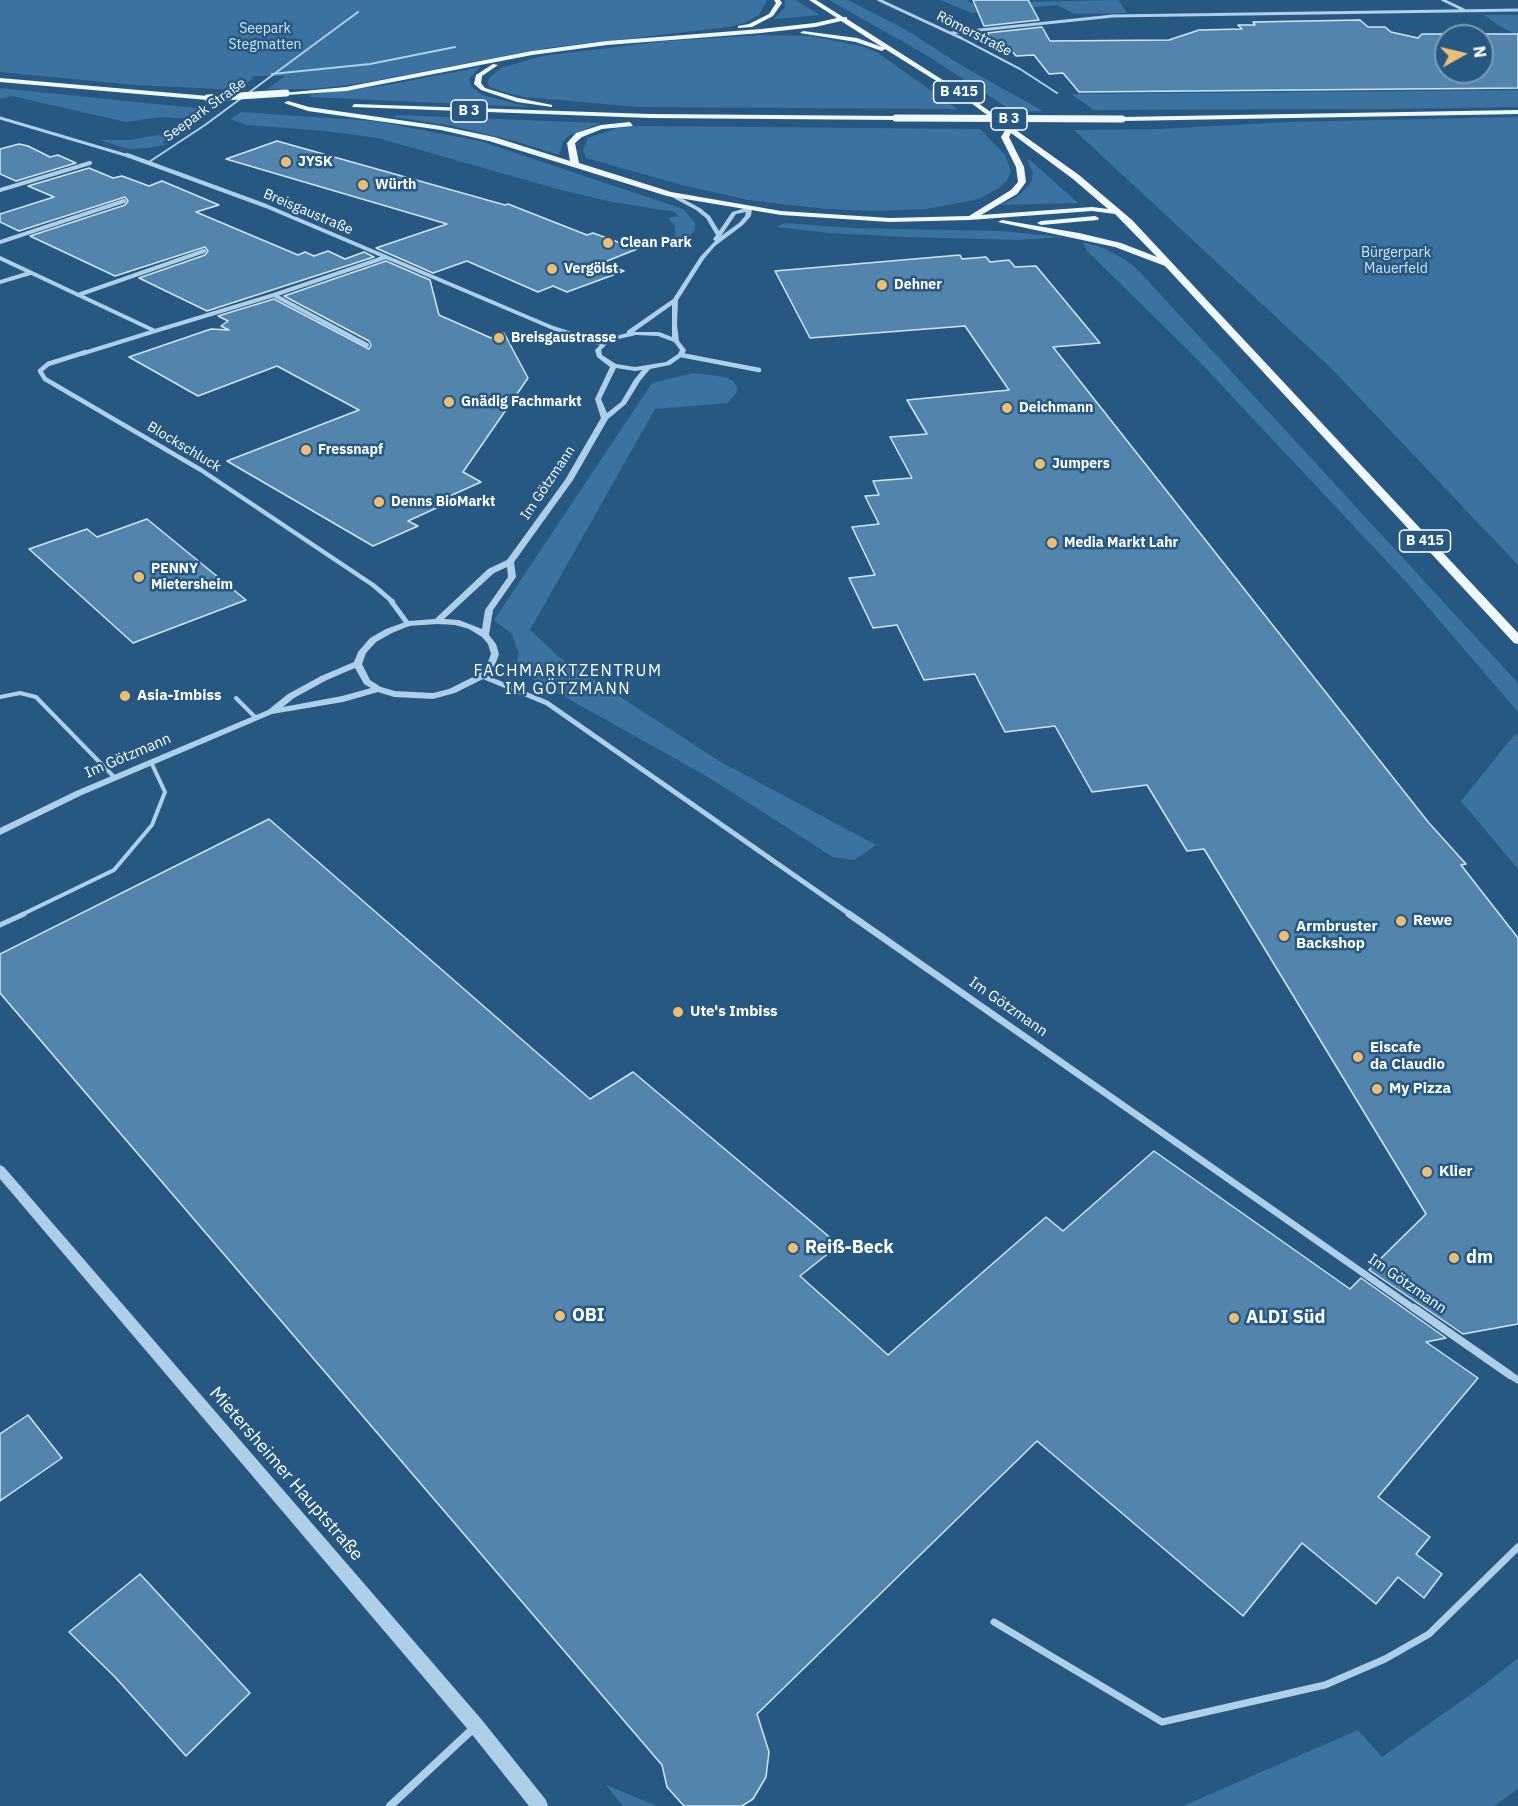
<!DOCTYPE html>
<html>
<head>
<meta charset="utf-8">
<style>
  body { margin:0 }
  #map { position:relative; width:1518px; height:1806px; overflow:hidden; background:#275882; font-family:"IBM Plex Sans",sans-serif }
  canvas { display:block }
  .north { position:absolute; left:1434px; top:24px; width:60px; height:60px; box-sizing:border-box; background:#275882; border:2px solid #7d9bb4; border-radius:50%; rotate:82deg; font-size:16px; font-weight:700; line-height:24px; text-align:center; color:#fff }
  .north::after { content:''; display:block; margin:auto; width:21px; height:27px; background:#efbe75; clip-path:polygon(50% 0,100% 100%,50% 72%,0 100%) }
</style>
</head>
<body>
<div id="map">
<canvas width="1518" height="1806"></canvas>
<div class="north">N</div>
</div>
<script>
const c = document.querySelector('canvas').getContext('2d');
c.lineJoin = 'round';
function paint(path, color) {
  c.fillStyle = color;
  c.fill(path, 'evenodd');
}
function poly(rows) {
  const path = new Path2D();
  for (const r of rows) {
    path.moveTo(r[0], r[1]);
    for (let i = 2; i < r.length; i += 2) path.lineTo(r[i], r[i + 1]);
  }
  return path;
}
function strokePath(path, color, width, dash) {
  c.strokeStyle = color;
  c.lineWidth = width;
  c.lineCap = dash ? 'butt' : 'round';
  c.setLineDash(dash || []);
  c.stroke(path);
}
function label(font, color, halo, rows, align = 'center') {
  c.font = font + ' "IBM Plex Sans",sans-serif';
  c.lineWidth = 5;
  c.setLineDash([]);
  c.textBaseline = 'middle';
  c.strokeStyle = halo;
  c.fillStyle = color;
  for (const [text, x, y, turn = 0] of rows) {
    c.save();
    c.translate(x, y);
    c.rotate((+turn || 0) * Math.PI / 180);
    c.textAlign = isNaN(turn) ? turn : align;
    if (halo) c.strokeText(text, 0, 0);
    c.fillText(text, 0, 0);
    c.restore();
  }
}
const green = poly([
  [0,0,767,0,759,15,744,23,729,27,547,48,356,84,313,89,267,89,285,76,251,76,253,78,239,90,135,85,0,72],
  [784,0,795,0,820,15,774,19,785,7],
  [829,0,848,0,906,30,966,68,1043,111,1014,112,923,53],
  [940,0,968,0,970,3,1118,0,1127,13,1075,14,1057,5,972,13],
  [1484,15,1518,15,1518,35,1501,27],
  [762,35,810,36,861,46,878,53,957,109,638,107,524,97,504,92,490,87,487,82,491,76,501,68,542,56,666,41],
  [480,67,469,79,471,86,482,95,529,107,309,97,312,94,382,86],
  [0,88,116,100,206,109,191,119,161,117,126,122,12,96,0,99],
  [1518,90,1518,107,1392,109,1094,110,1071,94],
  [241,112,374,121,480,141,683,209,695,223,695,230,676,252,675,226,668,218,678,216,675,212,612,202,561,190,378,138,326,131,247,125,230,119],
  [396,115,601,123,568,136,563,142,559,155,515,141,452,126,394,117],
  [1518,117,1518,565,1332,369,1074,130,1160,129,1287,122],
  [641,126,980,129,1005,155,1011,171,1007,181,999,188,979,199,926,209,874,211,826,209,748,200,682,185,586,158,583,151,588,138,617,128],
  [158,135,170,136,162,143,169,144,148,148,129,149,99,140,129,140],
  [1027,160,1030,160,1078,203,1000,205,1017,197,1031,183,1033,173],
  [785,223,852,228,1002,231,1062,237,1019,240,906,237,829,233,776,227],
  [1083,242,1103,248,1126,260,1137,269,1518,683,1518,712,1409,585,1197,359,1087,251],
  [693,373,725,377,733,381,737,387,737,392,728,403,655,409,530,630,559,657,719,761,876,845,854,860,833,857,708,777,515,669,519,654,512,634,494,620,652,383],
  [1515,734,1518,737,1518,869,1461,801],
  [1518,1658,1518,1789,1494,1806,1183,1806,1358,1730,1382,1757,1484,1685],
  [606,1785,657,1806,623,1806]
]);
const building = poly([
  [973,0,1028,0,1039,20,984,26,973,0],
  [1360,20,1368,27,1385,27,1391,32,1418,38,1422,34,1518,34,1518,88,1079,92,1063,73,1049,74,1034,55,1016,56,1011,50,1005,51,1002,46,997,47,987,33,1042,27,1050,41,1169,40,1199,30,1242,29,1238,25,1255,25,1253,22,1360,20],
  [1446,36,1482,36,1482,72,1446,72,1446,36],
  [277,141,505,205,508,204,587,235,593,233,637,249,602,263,624,271,567,292,553,286,538,292,467,261,433,273,376,248,447,224,226,159,277,141],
  [19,144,28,146,50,157,58,155,76,163,16,181,0,174,0,149,19,144],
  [89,168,113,178,122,176,149,186,162,181,219,205,196,212,298,255,305,252,314,256,328,251,345,259,364,252,374,257,207,311,139,278,205,255,208,251,205,247,115,276,30,236,125,205,128,201,125,197,19,231,0,222,0,214,54,197,28,186,89,168],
  [960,255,962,259,986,257,990,262,1009,260,1015,267,1036,266,1100,343,1053,347,1429,823,1466,864,1461,865,1518,938,1518,1324,1463,1334,1369,1270,1426,1214,1204,849,1187,851,1147,785,1092,792,1055,726,1005,732,975,674,924,680,897,625,873,628,849,578,875,575,852,527,879,524,865,496,879,495,873,481,912,478,890,437,927,434,907,400,1009,390,965,326,810,338,775,271,960,255],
  [386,261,430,280,439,315,491,338,504,333,528,378,463,472,481,482,450,496,456,499,408,521,418,526,373,546,227,461,359,410,277,366,198,396,129,357,211,329,229,330,221,326,228,321,218,316,274,299,369,349,371,345,369,341,284,296,386,261],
  [147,519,246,600,133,643,29,549,87,529,97,537,147,519],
  [269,819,590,1099,633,1072,839,1245,800,1276,888,1355,1046,1217,1063,1231,1154,1151,1350,1289,1361,1278,1446,1338,1426,1342,1478,1378,1378,1497,1430,1537,1416,1554,1442,1574,1424,1598,1398,1577,1376,1604,1302,1543,1243,1616,1037,1441,757,1714,769,1752,766,1777,753,1799,742,1806,684,1806,667,1787,662,1765,0,993,0,954,269,819],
  [28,1415,62,1458,0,1501,0,1434,28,1415],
  [140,1574,250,1693,186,1756,115,1677,69,1632,140,1574]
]);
const serviceFar3 = poly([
  [961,38,1020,69,1057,93],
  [272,74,370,64,455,47],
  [149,162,205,125,358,12]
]);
const serviceFar2 = poly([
  [0,697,20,693,36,697,114,777],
  [236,698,256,718],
  [21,915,114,870,152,825,165,792,151,762]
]);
const serviceFar1 = poly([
  [0,925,24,914]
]);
const service = poly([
  [1510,1375,1518,1380],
  [994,1622,1162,1722,1325,1685,1385,1659,1429,1634,1518,1547]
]);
const minorFar5 = poly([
  [879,0,961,38],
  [1443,0,1464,10],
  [951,33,1113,16,1518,10],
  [0,118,132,157]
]);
const minorFar4 = poly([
  [127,155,266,206,553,328,602,344],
  [0,190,90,163],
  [0,242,124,201],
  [0,258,155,331,274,295,386,257],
  [0,282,30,273],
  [78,295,204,251],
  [274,295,367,345],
  [81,354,155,331]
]);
const minorFar3 = poly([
  [86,352,48,364,40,371,45,379,201,470,373,585,393,602],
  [681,355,759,370]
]);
const minorFar2 = poly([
  [391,601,408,624],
  [482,676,547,703,851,915]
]);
const minorFar1 = poly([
  [849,914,1416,1310]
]);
const minor = poly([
  [1414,1308,1510,1375],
  [390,1806,476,1726]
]);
const tertiary = poly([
  [668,193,672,193,700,208,710,216,719,231,732,212,749,207,752,209,751,216,743,225,715,246,704,259,678,300,677,325,679,341,686,350,684,355,670,365,650,369,640,381,626,404,608,419,573,480,514,562,516,577,493,610,489,635,496,644,499,654,495,665,485,678,455,693,433,699,394,697,378,692,343,702,272,714,82,795,0,835,0,828,76,791,268,710,288,694,321,676,354,662,358,652,370,638,386,629,408,621,435,619,488,569,507,560,565,480,601,418,595,399,610,367,597,357,595,350,606,339,627,333,627,331,673,299,700,257,715,241,713,239,716,235,706,218,696,210,668,195,668,193],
  [746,212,745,216,739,223,721,236,736,214,746,212],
  [672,305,672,337,659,332,634,332,672,305],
  [636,335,658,336,674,342,680,350,678,354,666,362,635,367,616,364,602,355,601,350,610,341,636,335],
  [616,368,635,371,642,370,634,380,621,402,607,413,601,399,616,368],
  [507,567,508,577,485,610,482,629,459,620,444,619,494,573,507,567],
  [437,624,455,625,469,629,482,637,488,644,491,654,487,664,479,674,449,689,433,693,395,691,381,687,370,680,362,664,366,653,376,642,392,633,409,626,437,624],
  [355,668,364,684,371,688,342,696,283,707,294,698,327,680,355,668],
  [0,1165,4,1167,482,1720,546,1800,548,1806,529,1806,470,1732,0,1179,0,1165]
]);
const primary = poly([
  [774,0,780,0,782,3,773,16,752,27,738,28,738,26,749,24,769,14,776,3,774,0],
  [809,0,816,0,843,17,847,17,847,19,971,98,1079,175,1132,220,1518,633,1518,644,1514,643,1165,266,1115,247,998,222,1002,220,1079,233,1121,243,1157,257,1115,214,1092,211,969,220,890,222,781,215,667,196,489,141,441,130,308,111,284,103,288,101,309,107,441,126,494,137,570,161,567,143,576,133,601,125,630,122,633,126,602,129,582,137,575,143,579,163,671,192,781,211,890,218,969,216,1011,190,1018,182,1016,167,1001,137,1006,129,967,100,885,49,882,51,856,42,800,33,803,31,857,38,882,47,841,21,815,27,761,33,607,45,532,55,346,91,286,95,283,93,346,87,532,51,607,41,761,29,815,23,837,18,809,0],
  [1011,133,1073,179,1108,209,1092,207,981,215,1017,194,1026,182,1024,167,1009,137,1011,133],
  [493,64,498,65,482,76,481,83,485,88,518,98,552,105,552,107,517,102,481,90,474,84,476,75,493,64],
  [0,78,208,96,211,98,208,100,0,82,0,78],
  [354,104,650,114,896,116,900,118,896,120,650,118,352,107,354,104],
  [1518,110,1518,114,1122,121,1118,119,1122,117,1518,110],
  [1095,216,1099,218,1098,220,1041,225,1037,223,1041,221,1095,216]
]);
const primaryBridge = poly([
  [208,98,286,93],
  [896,118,1122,119]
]);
const markers = [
  [286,162,6,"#efbe75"],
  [363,185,6,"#efbe75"],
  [608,243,6,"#efbe75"],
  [552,269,6,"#efbe75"],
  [882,285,6,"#efbe75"],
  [499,338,6,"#efbe75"],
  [449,402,6,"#efbe75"],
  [1007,408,6,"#efbe75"],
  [306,450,6,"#efbe75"],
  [1040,464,6,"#efbe75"],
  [379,502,6,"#efbe75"],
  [1052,543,6,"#efbe75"],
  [139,577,6,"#efbe75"],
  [125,696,6,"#efbe75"],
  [1401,921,6,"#efbe75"],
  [1284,936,6,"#efbe75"],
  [678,1012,6,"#efbe75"],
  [1358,1057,6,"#efbe75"],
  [1377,1089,6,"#efbe75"],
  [1427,1172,6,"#efbe75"],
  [793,1248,6,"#efbe75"],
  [1454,1258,6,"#efbe75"],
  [560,1316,6,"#efbe75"],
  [1234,1318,6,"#efbe75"]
];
const farParknames = [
  ["Seepark",265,29],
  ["Stegmatten",265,45],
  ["Bürgerpark",1396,253],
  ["Mauerfeld",1396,269]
];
const farStreetnames = [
  ["Römerstraße",974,34,27],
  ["Seepark Straße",205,110,-36],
  ["Breisgaustraße",308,212,23],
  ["Blockschluck",184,447,31],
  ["Im Götzmann",548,483,-56]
];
const shields = [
  [959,92,51],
  [469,111,36],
  [1009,119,36],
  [1425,541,51]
];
const shieldNames = [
  ["B 415",959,92],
  ["B 3",469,111],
  ["B 3",1009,119],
  ["B 415",1425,541]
];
const farPoinames = [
  ["JYSK",298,162],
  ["Würth",375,185],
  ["Clean Park",620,243],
  ["Vergölst",564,269],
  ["Dehner",894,285],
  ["Breisgaustrasse",511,338],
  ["Gnädig Fachmarkt",461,402],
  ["Deichmann",1019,408],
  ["Fressnapf",318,450],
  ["Jumpers",1052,464],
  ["Denns BioMarkt",391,502],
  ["Media Markt Lahr",1064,543],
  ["PENNY",151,569],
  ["Mietersheim",151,585]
];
const poiNames = [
  ["Asia-Imbiss",137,696],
  ["Rewe",1413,921],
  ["Armbruster",1296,927],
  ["Backshop",1296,944],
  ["Ute's Imbiss",690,1012],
  ["Eiscafe",1370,1048],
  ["da Claudio",1370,1065],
  ["My Pizza",1389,1089],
  ["Klier",1439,1172]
];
const streetNames = [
  ["Im Götzmann",128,756,-23],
  ["Im Götzmann",1008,1007,35],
  ["Im Götzmann",1407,1284,35]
];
const neighbourhoodNames = [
  ["FACHMARKTZENTRUM",568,671],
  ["IM GÖTZMANN",568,689]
];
const nearPoinames = [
  ["Reiß-Beck",805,1248],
  ["dm",1466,1258],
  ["OBI",572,1316],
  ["ALDI Süd",1246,1318]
];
const nearStreetnames = [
  ["Mietersheimer Hauptstraße",286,1474,49]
];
paint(green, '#3b729f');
paint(building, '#5384ac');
strokePath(building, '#d2e6f5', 1.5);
strokePath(serviceFar3, '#afcee7', 2);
strokePath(serviceFar2, '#afcee7', 4);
strokePath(serviceFar1, '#afcee7', 5);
strokePath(service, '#afcee7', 7);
strokePath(minorFar5, '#afcee7', 3);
strokePath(minorFar4, '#afcee7', 4);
strokePath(minorFar3, '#afcee7', 4.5);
strokePath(minorFar2, '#afcee7', 5);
strokePath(minorFar1, '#afcee7', 7);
strokePath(minor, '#afcee7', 8);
paint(tertiary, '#afcee7');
paint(primary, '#f0f7fd');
strokePath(primaryBridge, '#f0f7fd', 7);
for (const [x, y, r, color] of markers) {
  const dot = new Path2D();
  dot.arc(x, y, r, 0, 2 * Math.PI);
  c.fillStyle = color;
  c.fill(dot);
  strokePath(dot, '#275882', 2);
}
label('14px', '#d2e6f5', '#275882', farParknames);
label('14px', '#fff', '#275882', farStreetnames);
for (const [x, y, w] of shields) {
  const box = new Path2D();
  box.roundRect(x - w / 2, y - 11, w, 22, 4.5);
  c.fillStyle = '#275882';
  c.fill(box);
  strokePath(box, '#fff', 1.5);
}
label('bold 14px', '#fff', null, shieldNames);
label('bold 14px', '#fff', '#275882', farPoinames, 'left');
label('bold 15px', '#fff', '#275882', poiNames, 'left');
label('15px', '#fff', '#275882', streetNames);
c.letterSpacing = '1.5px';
label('16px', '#fff', '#275882', neighbourhoodNames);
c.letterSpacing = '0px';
label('bold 18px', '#fff', '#275882', nearPoinames, 'left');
label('18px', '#fff', '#275882', nearStreetnames);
</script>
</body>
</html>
